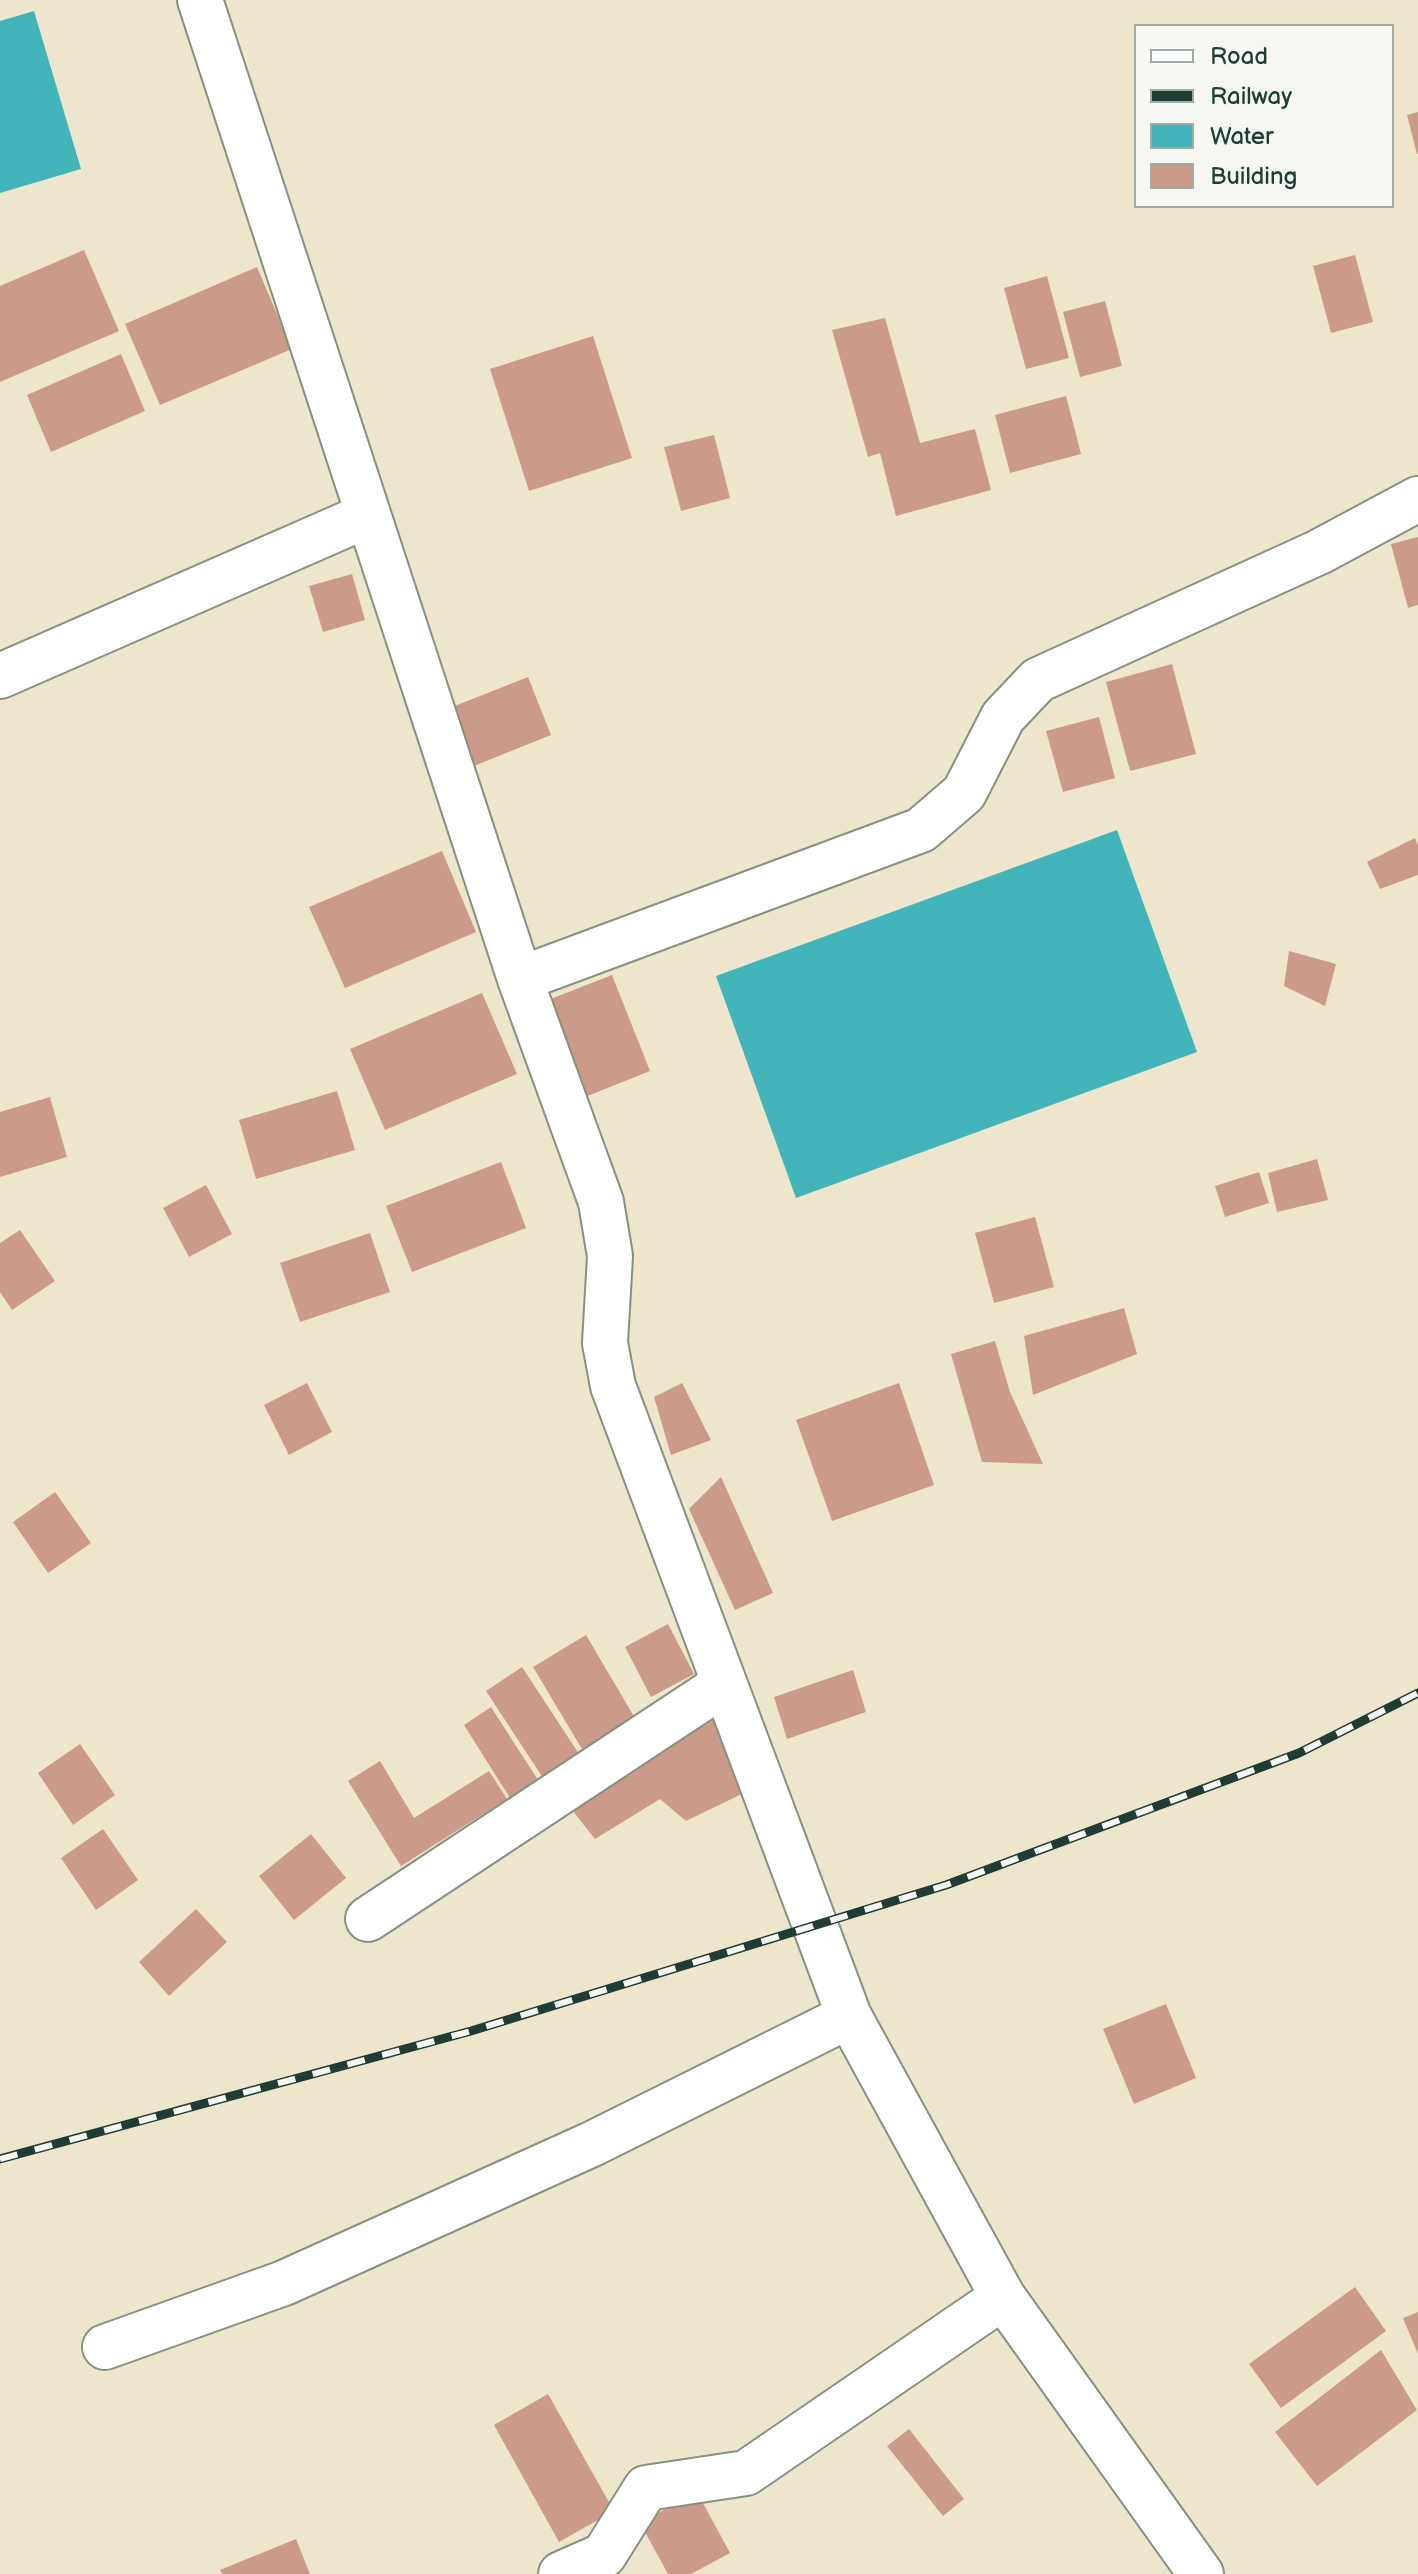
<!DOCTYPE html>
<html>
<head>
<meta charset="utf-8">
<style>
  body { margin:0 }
  #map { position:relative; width:1418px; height:2574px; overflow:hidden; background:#eee6cc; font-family:"Balsamiq Sans",sans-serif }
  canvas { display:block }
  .legend { position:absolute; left:1134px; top:24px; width:260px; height:184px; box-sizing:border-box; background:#f6f6f2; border:2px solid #a0aca6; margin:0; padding:10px 14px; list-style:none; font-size:24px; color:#1f3d34 }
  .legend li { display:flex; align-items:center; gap:16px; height:40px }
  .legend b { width:40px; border:2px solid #a0aca6 }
</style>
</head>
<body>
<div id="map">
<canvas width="1418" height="2574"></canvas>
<ul class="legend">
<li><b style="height:10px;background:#fff"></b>Road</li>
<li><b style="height:10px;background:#1f3d34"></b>Railway</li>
<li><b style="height:22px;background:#44b4bb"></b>Water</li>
<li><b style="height:22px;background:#cb9a8b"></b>Building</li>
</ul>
</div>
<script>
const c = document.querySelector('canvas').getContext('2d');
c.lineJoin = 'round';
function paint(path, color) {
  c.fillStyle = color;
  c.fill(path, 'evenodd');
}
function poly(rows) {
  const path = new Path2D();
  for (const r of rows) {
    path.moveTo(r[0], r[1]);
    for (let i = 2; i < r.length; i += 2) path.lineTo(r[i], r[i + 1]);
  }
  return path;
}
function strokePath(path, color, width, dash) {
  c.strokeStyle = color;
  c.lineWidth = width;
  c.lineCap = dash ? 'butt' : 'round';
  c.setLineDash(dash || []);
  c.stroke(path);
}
const water = poly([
  [34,11,81,169,0,193,0,21],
  [1117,830,1197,1052,796,1198,716,976]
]);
const building = poly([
  [1418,112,1418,154,1417,154,1407,115],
  [84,250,119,331,0,382,0,286],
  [1355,255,1373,322,1331,333,1313,266],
  [257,267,292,349,160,405,125,324],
  [1047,276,1069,358,1026,369,1004,288],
  [1105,301,1122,366,1080,377,1063,312],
  [885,318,920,443,975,429,991,490,896,516,880,453,868,457,832,330],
  [593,336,632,458,529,491,490,369],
  [121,354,145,411,51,452,27,395],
  [1066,396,1081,454,1010,473,995,415],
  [714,435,730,498,681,511,664,447],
  [1418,537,1418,605,1408,608,1391,544],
  [352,574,365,620,323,632,309,586],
  [1172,664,1196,754,1130,771,1106,682],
  [528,677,551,735,459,772,437,713],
  [1099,717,1115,778,1063,792,1046,731],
  [1415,838,1418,846,1418,875,1380,889,1367,862],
  [442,851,476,932,345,988,309,907],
  [1289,951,1336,964,1325,1006,1284,986],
  [612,975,650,1071,580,1099,543,1002],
  [482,993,517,1074,385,1130,350,1049],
  [337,1091,355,1150,256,1179,239,1120],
  [50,1097,67,1157,0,1177,0,1112],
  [1317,1159,1328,1200,1277,1212,1268,1173],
  [501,1162,526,1228,412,1272,386,1206],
  [1259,1172,1269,1203,1225,1217,1215,1186],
  [206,1185,232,1234,189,1257,163,1208],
  [1035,1217,1054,1287,994,1303,975,1233],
  [20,1230,55,1281,12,1310,0,1292,0,1243],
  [370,1233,390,1292,300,1322,280,1263],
  [1124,1308,1137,1354,1033,1395,1024,1336],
  [995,1341,1010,1392,1043,1464,982,1462,951,1354],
  [307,1383,332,1432,289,1455,264,1405],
  [682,1383,711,1440,671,1455,654,1397],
  [899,1383,934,1485,832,1521,796,1420],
  [721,1477,773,1593,735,1610,689,1509],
  [55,1492,91,1543,48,1573,13,1522],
  [668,1624,694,1674,651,1697,625,1647],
  [586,1635,635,1718,582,1749,533,1667],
  [522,1667,581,1757,545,1781,486,1691],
  [853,1670,866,1712,787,1739,774,1697],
  [491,1707,538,1780,510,1798,464,1725],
  [714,1714,750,1790,686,1821,660,1799,595,1839,572,1810],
  [80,1744,115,1795,73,1825,38,1773],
  [380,1761,414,1818,489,1771,507,1799,401,1866,348,1781],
  [103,1829,138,1880,96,1910,61,1858],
  [311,1834,346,1878,294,1920,259,1876],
  [196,1909,227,1942,169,1996,139,1962],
  [1166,2004,1196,2078,1134,2104,1103,2029],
  [1355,2287,1386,2331,1281,2408,1249,2364],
  [1418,2312,1418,2354,1403,2318],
  [1381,2350,1417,2410,1317,2486,1275,2432],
  [548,2394,614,2511,559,2542,494,2425],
  [909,2429,964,2499,943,2516,887,2446],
  [697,2492,730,2553,691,2574,668,2574,640,2523],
  [296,2539,310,2574,222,2574,220,2570]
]);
const minor = poly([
  [200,0,520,979,601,1202,610,1256,605,1343,613,1386,849,2016,1003,2297,1201,2574],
  [0,676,368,515],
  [520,979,921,830,964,793,1003,717,1038,680,1319,552,1418,499],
  [368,1919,724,1684],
  [105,2347,284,2283,592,2144,849,2016],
  [561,2574,604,2555,646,2488,746,2473,1003,2297]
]);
const rail = poly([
  [0,2159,471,2031,946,1885,1299,1753,1418,1693]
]);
paint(water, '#44b4bb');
paint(building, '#cb9a8b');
strokePath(minor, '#869280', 48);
strokePath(minor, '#fff', 44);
strokePath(rail, '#1f3d34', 9);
strokePath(rail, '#f6f6f2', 6, [18]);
</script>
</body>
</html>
